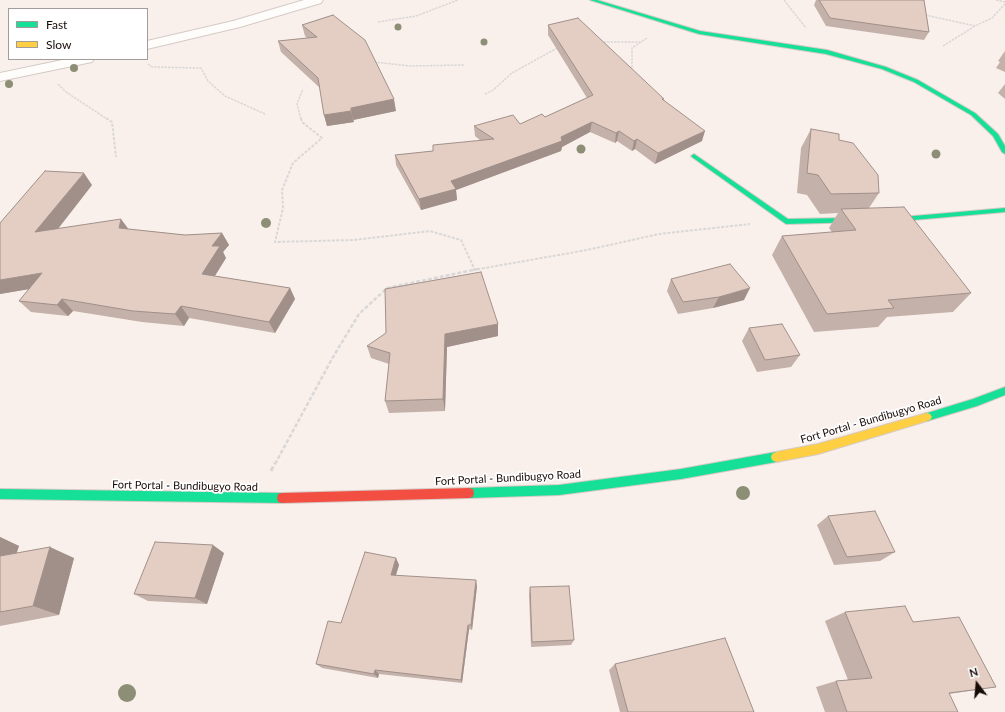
<!DOCTYPE html>
<html>
<head>
<meta charset="utf-8">
<style>
  body { margin:0 }
  #map { position:relative; width:1005px; height:712px; overflow:hidden; background:#f9f0ec; font-family:Lato,sans-serif }
  canvas { display:block }
  .legend { position:absolute; left:8px; top:8px; width:140px; height:52px; box-sizing:border-box; background:#fff; border:1px solid #a29d9b; margin:0; padding:5px 7px; list-style:none; font-size:12px; color:#170b06 }
  .legend li { display:flex; align-items:center; gap:8px; height:20px }
  .legend b { width:20px; border:1px solid #a29d9b }
  .north { position:absolute; left:957px; top:664px; width:40px; height:40px; -webkit-text-stroke:3px #fff; paint-order:stroke; rotate:344deg; font-size:11px; font-weight:700; line-height:16px; text-align:center; color:#170b06 }
  .north::after { content:''; display:block; margin:auto; width:14px; height:18px; background:#170b06; clip-path:polygon(50% 0,100% 100%,50% 72%,0 100%) }
</style>
</head>
<body>
<div id="map">
<canvas width="1005" height="712"></canvas>
<ul class="legend">
<li><b style="height:5px;background:#16e098"></b>Fast</li>
<li><b style="height:5px;background:#ffcf43"></b>Slow</li>
</ul>
<div class="north">N</div>
</div>
<script>
const c = document.querySelector('canvas').getContext('2d');
c.lineJoin = 'round';
function poly(rows) {
  const path = new Path2D();
  for (const r of rows) {
    path.moveTo(r[0], r[1]);
    for (let i = 2; i < r.length; i += 2) path.lineTo(r[i], r[i + 1]);
  }
  return path;
}
function strokePath(path, color, width, dash) {
  c.strokeStyle = color;
  c.lineWidth = width;
  c.lineCap = dash ? 'butt' : 'round';
  c.setLineDash(dash || []);
  c.stroke(path);
}
function paint(path, color) {
  c.fillStyle = color;
  c.fill(path, 'evenodd');
}
function label(font, color, halo, rows, align = 'center') {
  c.font = font + ' Lato,sans-serif';
  c.lineWidth = 3.5;
  c.setLineDash([]);
  c.textBaseline = 'middle';
  c.strokeStyle = halo;
  c.fillStyle = color;
  for (const [text, x, y, turn = 0] of rows) {
    c.save();
    c.translate(x, y);
    c.rotate((+turn || 0) * Math.PI / 180);
    c.textAlign = isNaN(turn) ? turn : align;
    if (halo) c.strokeText(text, 0, 0);
    c.fillText(text, 0, 0);
    c.restore();
  }
}
const pathFar3 = poly([
  [784,0,806,28],
  [996,0,1005,2],
  [925,15,975,26],
  [378,22,416,16,458,0],
  [600,42,640,42],
  [943,46,975,26,992,18,1005,4],
  [374,62,410,66,464,65],
  [148,64,152,67,201,68,208,81,225,96,265,114],
  [632,71,632,48,647,38],
  [58,84,66,92,107,119],
  [485,94,492,91,512,73,559,47],
  [301,119,297,104,303,89]
]);
const pathFar2 = poly([
  [106,118,112,122,116,157],
  [301,118,302,122,322,138,293,163,282,190,283,208,275,242,354,240,430,231,461,240,475,270],
  [473,270,587,250,659,234,750,224]
]);
const pathFar1 = poly([
  [275,464,333,357,359,314,387,288,478,269]
]);
const path = poly([
  [271,471,275,463]
]);
const street = poly([
  [304,0,323,0,321,3,240,27,147,49,147,41,233,21,304,0],
  [67,59,94,59,92,62,87,63,0,81,0,73,67,59]
]);
const fast = poly([
  [590,0,597,0,700,31,827,50,886,67,918,80,975,113,998,134,1005,146,1005,154,1002,152,993,136,971,115,914,82,882,69,826,54,699,34,590,0],
  [694,154,788,219,902,217,1005,208,1005,212,902,221,786,224,692,157,691,156,694,154],
  [1005,387,1005,395,977,406,927,421,924,420,922,417,924,414,973,399,1005,387],
  [776,452,780,454,781,457,780,460,776,462,681,479,559,495,469,498,465,497,464,493,465,489,469,488,559,485,681,469,776,452],
  [0,489,282,493,286,494,287,498,286,502,282,503,0,499,0,489]
]);
const slow = poly([
  [927,413,930,414,932,417,930,420,818,454,776,462,772,460,771,457,772,454,776,452,818,444,927,413]
]);
const jam = poly([
  [469,488,473,489,474,493,473,497,469,498,282,503,278,502,277,498,278,494,282,493,469,488]
]);
const trees = [
  [398,27,3.5],
  [484,42,3.5],
  [74,68,4],
  [9,84,4],
  [581,149,4.5],
  [936,154,4.5],
  [266,223,5],
  [743,493,7],
  [127,693,9]
];
const wall = poly([
  [816,0,924,0,929,32,924,40,826,26,814,5],
  [333,15,396,111,353,120,354,122,327,126,324,115,320,88,281,52,278,41,307,38,305,36,302,25],
  [548,25,664,100,702,141,655,164,635,149,632,151,617,141,615,143,590,132,562,147,561,151,456,190,457,200,421,210,396,165,395,155,433,151,481,141,475,136,474,126,520,124,545,117,587,98,548,35],
  [1005,51,1005,72,996,68,1000,62,998,61],
  [1005,84,1005,99,998,93],
  [811,129,839,140,879,193,869,208,971,293,953,312,887,317,878,327,814,332,772,255,782,236,832,232,829,228,838,213,820,214,807,195,797,193,801,148],
  [92,185,58,229,128,229,185,235,222,233,229,245,223,252,226,258,215,276,290,288,295,299,275,333,189,318,184,326,142,322,73,311,68,316,31,312,19,301,29,289,0,294,0,223],
  [671,279,744,300,713,308,678,314,667,291],
  [498,324,498,336,447,347,445,411,389,413,385,401,389,364,371,358,367,346],
  [749,328,800,355,791,367,757,372,742,341],
  [828,516,895,552,880,561,834,565,817,525],
  [0,537,19,546,16,553,74,558,59,615,0,626],
  [224,553,207,604,148,601,134,594],
  [396,558,399,565,396,575,477,586,472,630,469,629,462,683,379,674,378,678,322,668,316,664,341,623],
  [530,587,574,640,571,645,531,647,529,594],
  [845,612,913,622,996,687,949,694,958,712,825,712,816,687,836,681,848,680,825,621],
  [615,664,754,712,620,712,609,670]
]);
const shadedWall = poly([
  [394,99,396,111,353,120,351,108],
  [351,111,354,122,327,126,324,115],
  [592,122,590,132,562,147,561,151,456,190,457,200,421,210,419,199,451,181],
  [619,131,617,141,615,143,616,133],
  [705,131,702,141,655,164,658,153],
  [637,139,635,149,632,151,634,141],
  [84,173,92,185,46,244,35,232],
  [121,219,130,231,119,228],
  [222,233,229,245,223,252,226,258,209,285,202,274,212,246],
  [42,273,53,285,0,294,0,280],
  [290,288,295,299,275,333,269,322],
  [750,288,744,300,713,308,719,297],
  [62,299,73,311,68,316,57,305],
  [181,306,189,318,184,326,175,314],
  [498,324,498,336,447,347,445,411,443,399,445,334],
  [0,537,19,546,11,570,0,566],
  [213,545,224,553,207,604,195,598],
  [50,547,74,558,59,615,33,606],
  [396,558,399,565,394,581,391,575],
  [476,580,477,586,472,630,471,625],
  [468,625,469,629,462,683,461,680],
  [375,670,379,674,378,678,374,674]
]);
const building = poly([
  [819,0,924,0,929,32,830,18,819,0],
  [333,15,365,40,394,99,351,108,351,111,324,115,318,78,278,41,317,37,302,25,333,15],
  [578,18,664,99,662,99,705,131,658,153,637,139,634,141,619,131,616,133,592,122,561,137,562,141,451,181,456,189,419,199,395,155,433,151,433,145,494,139,474,126,513,115,520,124,542,114,545,117,593,95,548,25,578,18],
  [811,129,839,134,839,140,853,143,878,175,879,193,831,194,818,175,807,173,811,129],
  [45,171,84,173,35,232,121,219,119,228,185,235,222,233,212,246,220,246,202,274,290,288,269,322,181,306,175,314,133,311,62,299,57,305,19,301,42,273,0,280,0,223,45,171],
  [904,207,971,293,888,300,894,308,827,314,782,236,856,230,841,209,904,207],
  [730,264,750,288,719,297,683,302,671,279,730,264],
  [481,272,498,324,445,334,443,399,385,401,390,353,367,346,386,333,385,289,481,272],
  [782,324,800,355,765,360,749,328,782,324],
  [875,511,895,552,847,557,828,516,875,511],
  [155,542,213,545,195,598,134,594,155,542],
  [50,547,33,606,0,612,0,556,50,547],
  [365,552,396,558,391,575,476,580,471,625,468,625,461,680,375,670,374,674,316,664,328,621,341,623,365,552],
  [569,586,574,640,532,642,530,587,569,586],
  [905,606,913,622,959,617,996,687,949,693,958,712,847,712,836,681,872,678,845,612,905,606],
  [725,638,754,712,628,712,615,664,725,638]
]);
const streetNames = [
  ["Fort Portal - Bundibugyo Road",871,420,-16],
  ["Fort Portal - Bundibugyo Road",508,478,-3],
  ["Fort Portal - Bundibugyo Road",185,486,1]
];
strokePath(street, '#d5cac4', 2);
strokePath(fast, '#d5cac4', 2);
strokePath(slow, '#d5cac4', 2);
strokePath(jam, '#d5cac4', 2);
strokePath(pathFar3, '#dad7d7', 1.5, [2.5, 1]);
strokePath(pathFar2, '#dad7d7', 2, [3, 1.5]);
strokePath(pathFar1, '#dad7d7', 2.5, [4, 2]);
strokePath(path, '#dad7d7', 3, [5, 2.5]);
paint(street, '#fefdfc');
paint(fast, '#16e098');
paint(slow, '#ffcf43');
paint(jam, '#f24e42');
c.fillStyle = '#8d8e76';
for (const [x, y, r] of trees) {
  c.beginPath();
  c.arc(x, y, r, 0, 2 * Math.PI);
  c.fill();
}
paint(wall, '#c4b1a9');
paint(shadedWall, '#a09089');
paint(building, '#e4cec4');
strokePath(building, '#a09089', 1);
label('11px', '#170b06', '#fff', streetNames);
</script>
</body>
</html>
